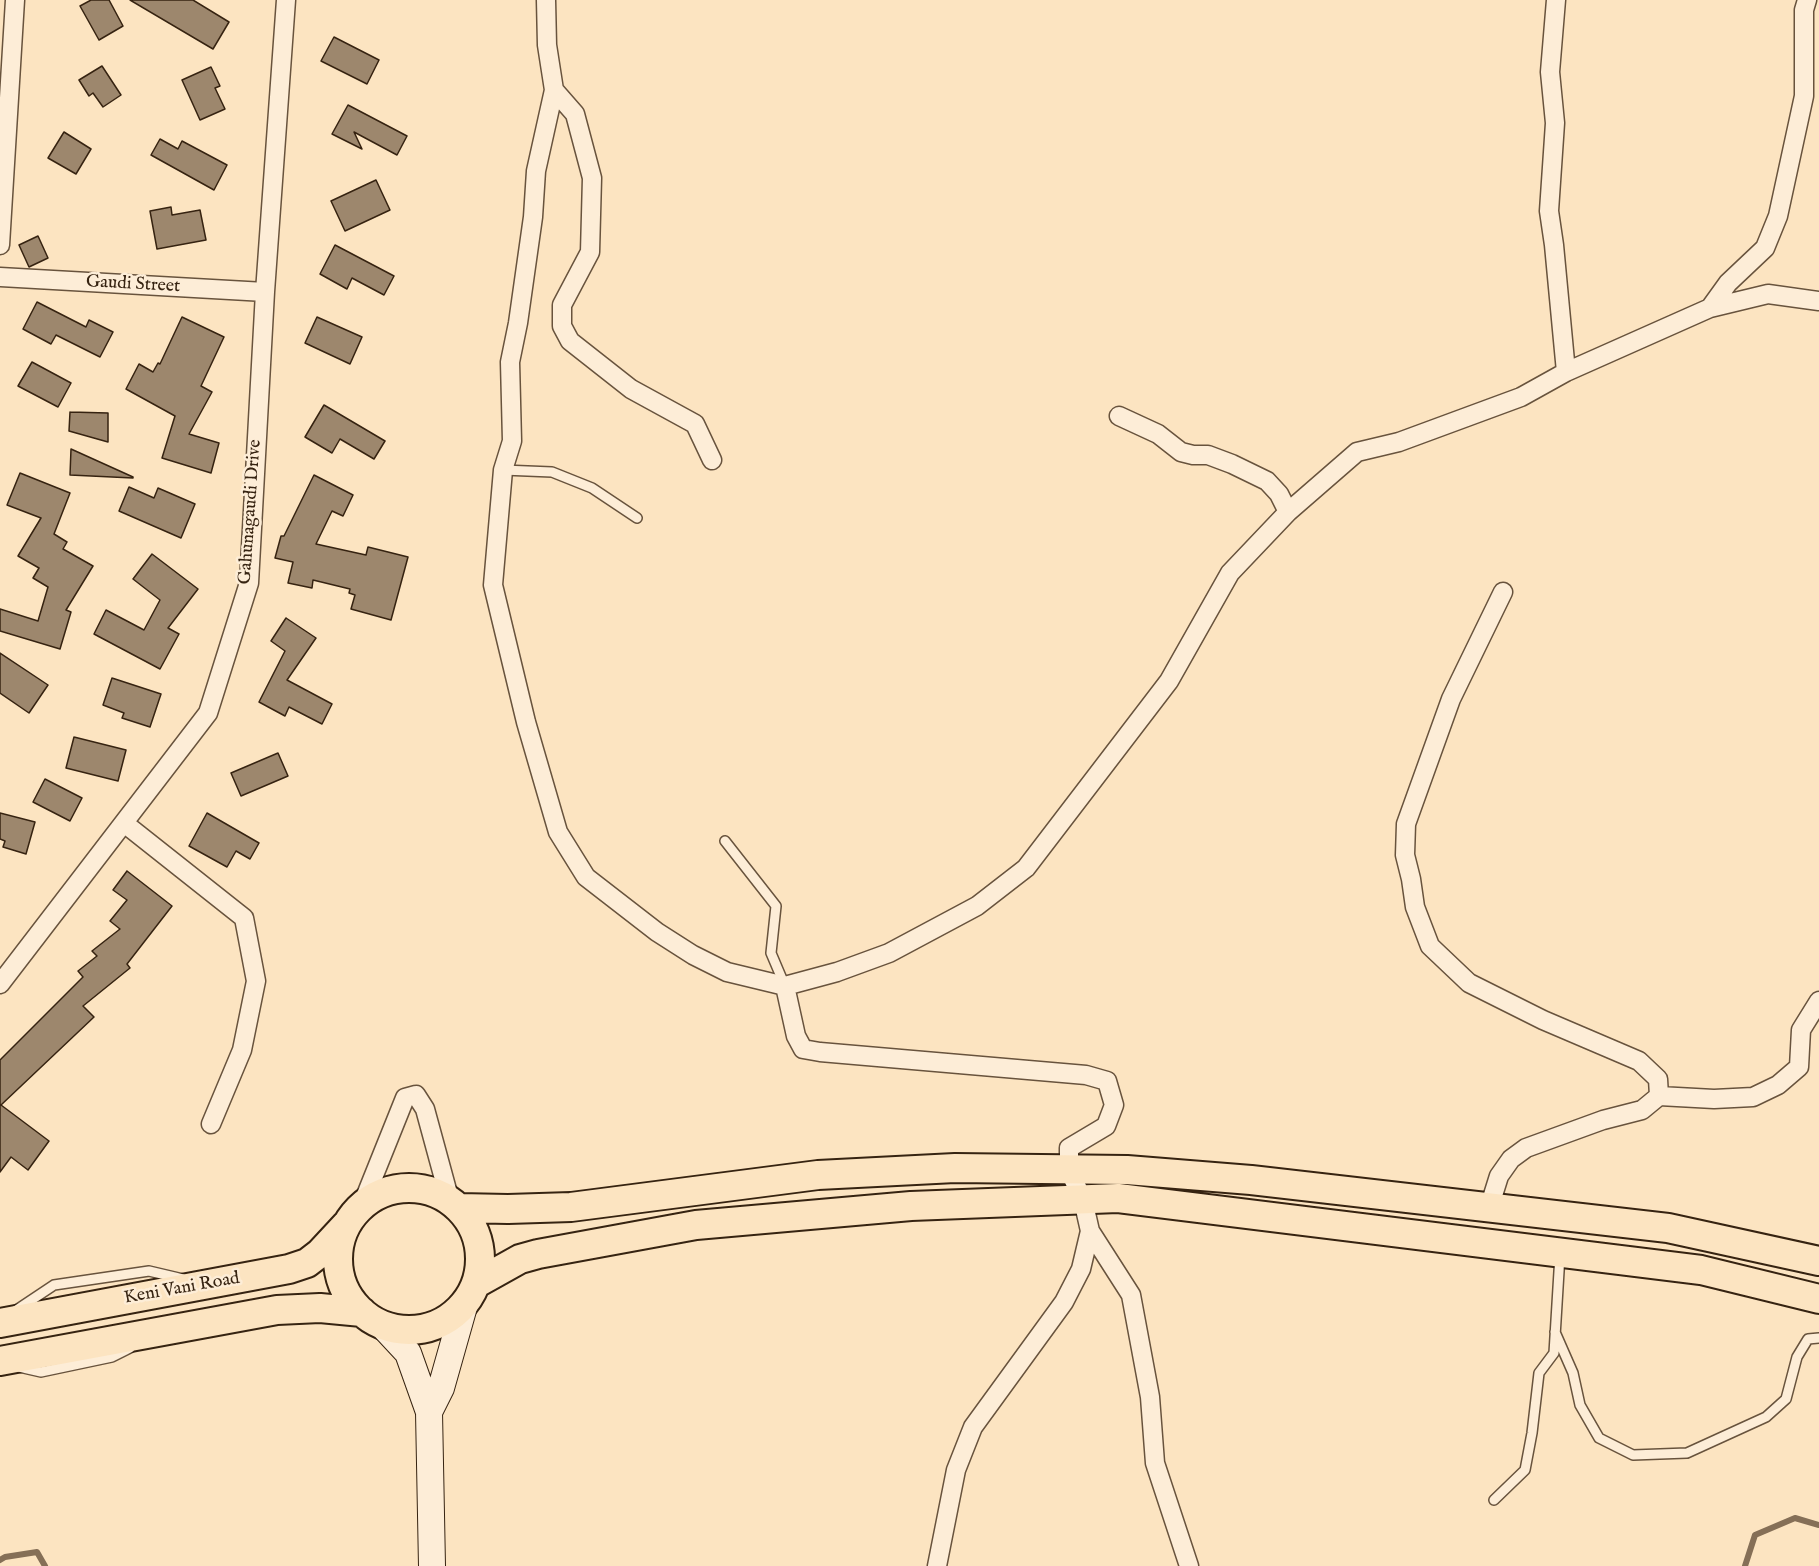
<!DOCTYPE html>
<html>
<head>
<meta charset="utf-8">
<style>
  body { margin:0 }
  canvas { display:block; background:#fce4c1 }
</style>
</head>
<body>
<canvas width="1819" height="1566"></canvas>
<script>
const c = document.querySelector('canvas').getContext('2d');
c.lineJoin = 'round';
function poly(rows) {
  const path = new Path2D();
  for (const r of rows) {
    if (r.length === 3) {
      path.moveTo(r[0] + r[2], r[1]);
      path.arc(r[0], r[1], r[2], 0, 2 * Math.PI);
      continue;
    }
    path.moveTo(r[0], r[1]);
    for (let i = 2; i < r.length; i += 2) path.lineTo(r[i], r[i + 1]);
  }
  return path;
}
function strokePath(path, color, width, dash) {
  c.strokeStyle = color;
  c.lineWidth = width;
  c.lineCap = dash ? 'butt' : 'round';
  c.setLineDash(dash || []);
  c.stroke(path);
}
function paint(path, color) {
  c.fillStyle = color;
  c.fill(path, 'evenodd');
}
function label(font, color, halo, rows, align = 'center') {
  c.font = font + ' "IM FELL English",serif';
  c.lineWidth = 5;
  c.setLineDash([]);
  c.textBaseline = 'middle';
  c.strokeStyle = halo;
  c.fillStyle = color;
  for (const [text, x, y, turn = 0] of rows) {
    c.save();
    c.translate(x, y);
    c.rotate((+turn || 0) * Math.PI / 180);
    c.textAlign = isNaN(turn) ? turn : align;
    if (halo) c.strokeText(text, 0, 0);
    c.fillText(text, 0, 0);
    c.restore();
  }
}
const stream = poly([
  [0,1560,5,1557,37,1552,45,1566],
  [1745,1566,1755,1535,1795,1518,1819,1525]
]);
const building = poly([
  [91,0,109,0,123,26,99,40,80,6,91,0],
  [130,0,193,0,229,22,213,49,130,0],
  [334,37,379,60,367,84,321,61,334,37],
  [102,66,121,95,103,107,93,93,89,96,79,80,102,66],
  [211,67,220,86,215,88,225,109,200,120,182,80,211,67],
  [348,105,407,136,397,155,354,132,362,149,332,134,348,105],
  [64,132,91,149,76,174,48,158,64,132],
  [160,139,178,149,182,141,227,165,214,190,151,155,160,139],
  [376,180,390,210,345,231,331,201,376,180],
  [171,207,172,215,200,210,206,240,157,249,150,211,171,207],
  [38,236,48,258,29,267,19,245,38,236],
  [335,245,394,276,384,295,352,278,347,289,320,274,335,245],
  [37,302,86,327,89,320,113,332,100,357,56,335,51,344,23,329,37,302],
  [182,317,224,337,201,386,212,392,189,434,219,443,211,473,162,458,175,416,126,389,139,364,153,372,158,363,160,364,182,317],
  [317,317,362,337,350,364,305,343,317,317],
  [32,362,71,383,58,407,18,386,32,362],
  [324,405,385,441,374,459,340,439,332,453,305,437,324,405],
  [70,412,108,413,108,442,69,431,70,412],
  [71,449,133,477,133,478,70,475,71,449],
  [20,473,70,493,54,534,67,542,63,549,93,566,66,610,71,612,60,649,0,631,0,609,38,621,48,587,33,578,39,568,18,556,41,518,7,505,20,473],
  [314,475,353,495,343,516,332,511,316,544,366,555,368,547,408,557,391,620,351,609,355,595,349,593,350,589,313,580,312,588,288,583,293,562,275,558,281,536,284,536,314,475],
  [129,487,154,498,158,488,195,504,181,538,119,511,129,487],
  [152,554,198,589,168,628,179,634,160,669,94,634,106,610,144,630,160,600,133,579,152,554],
  [286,618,316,638,287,680,332,704,322,724,289,707,285,716,259,702,285,651,271,641,286,618],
  [0,653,48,685,29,713,0,693,0,653],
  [112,678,161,694,150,727,122,718,124,713,103,705,112,678],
  [74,737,126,750,118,781,66,768,74,737],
  [278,753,288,776,241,796,231,773,278,753],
  [45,779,82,798,70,821,33,802,45,779],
  [0,813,35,822,26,854,3,847,5,841,0,839,0,813],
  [207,813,259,843,250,859,236,851,227,867,189,846,207,813],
  [127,871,172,906,127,964,130,968,83,1006,94,1017,1,1105,49,1141,28,1170,11,1157,0,1172,0,1060,83,977,78,971,97,956,92,951,120,929,110,921,127,900,113,890,127,871]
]);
const service = poly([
  [503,470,552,472,592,488,637,518],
  [725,841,776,906,771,953,785,986],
  [15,1311,54,1285,149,1271,183,1279],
  [1555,1332,1573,1373,1580,1405,1599,1438,1633,1455,1687,1453,1766,1417,1786,1399,1797,1357,1808,1339,1819,1338],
  [19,1367,41,1372,112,1357,130,1348],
  [1494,1500,1525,1470,1532,1433,1539,1373,1554,1353,1560,1255]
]);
const minor = poly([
  [546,0,547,45,554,90,536,171,533,217,518,323,510,362,512,441,503,470,493,585,526,722,558,832,586,877,657,932,693,955,727,972,785,986,837,972,889,953,977,906,1026,868,1169,681,1230,573,1288,512,1357,452,1399,442,1521,397,1566,372,1710,308,1768,294,1819,301],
  [1556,0,1550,72,1555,123,1549,211,1554,245,1566,372],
  [554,90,575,114,592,178,590,252,562,305,562,326,570,341,631,389,695,424,712,460],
  [0,245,15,0],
  [0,277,265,292],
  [1710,308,1728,283,1765,248,1778,216,1804,96,1804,10,1807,0],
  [1119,416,1158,434,1181,452,1193,455,1208,455,1232,464,1267,481,1279,494,1288,512],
  [124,823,244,918,256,981,242,1050,211,1124],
  [0,984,208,713,249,583,265,292,286,0],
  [785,986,796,1036,803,1049,820,1052,1086,1075,1107,1081,1114,1105,1106,1126,1069,1148,1069,1170,1083,1200,1090,1231,1081,1269,1064,1302,973,1427,956,1470,937,1566],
  [1659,1096,1714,1099,1753,1097,1778,1085,1799,1067,1801,1030,1819,1001],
  [362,1205,405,1098,416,1095,425,1109,450,1201],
  [1489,1208,1499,1176,1511,1159,1526,1148,1603,1120,1642,1110,1659,1096,1658,1079,1639,1061,1543,1020,1469,983,1430,946,1415,907,1411,879,1405,855,1406,824,1451,699,1503,592],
  [1090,1231,1131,1295,1150,1397,1155,1463,1189,1566]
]);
const secondary = poly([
  [381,1324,408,1353,429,1412,432,1566],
  [429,1412,441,1388,465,1303]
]);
const primary = poly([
  [409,1259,71],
  [459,1208,508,1209,571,1207,818,1175,955,1168,1127,1170,1251,1180,1668,1228,1819,1261],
  [477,1283,520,1259,538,1254,696,1225,911,1206,1118,1198,1701,1270,1819,1299],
  [0,1323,289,1269,307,1263,320,1253,346,1225],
  [0,1361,277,1310,320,1308,362,1312]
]);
const streetNames = [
  ["Gaudi Street",133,285,3],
  ["Gahunagaudi Drive",251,512,-86],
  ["Keni Vani Road",182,1289,-10]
];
strokePath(stream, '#856f57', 6);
paint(building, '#9d876d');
strokePath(building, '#362311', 1.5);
strokePath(service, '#68533d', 12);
strokePath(minor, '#68533d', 21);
strokePath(secondary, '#362311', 28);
strokePath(primary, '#362311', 32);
strokePath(service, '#fdedd7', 9);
strokePath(minor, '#fdedd7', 18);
strokePath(secondary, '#fdedd7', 26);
strokePath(primary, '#fce4c1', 28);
label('18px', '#362311', '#fdedd7', streetNames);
</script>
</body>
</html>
